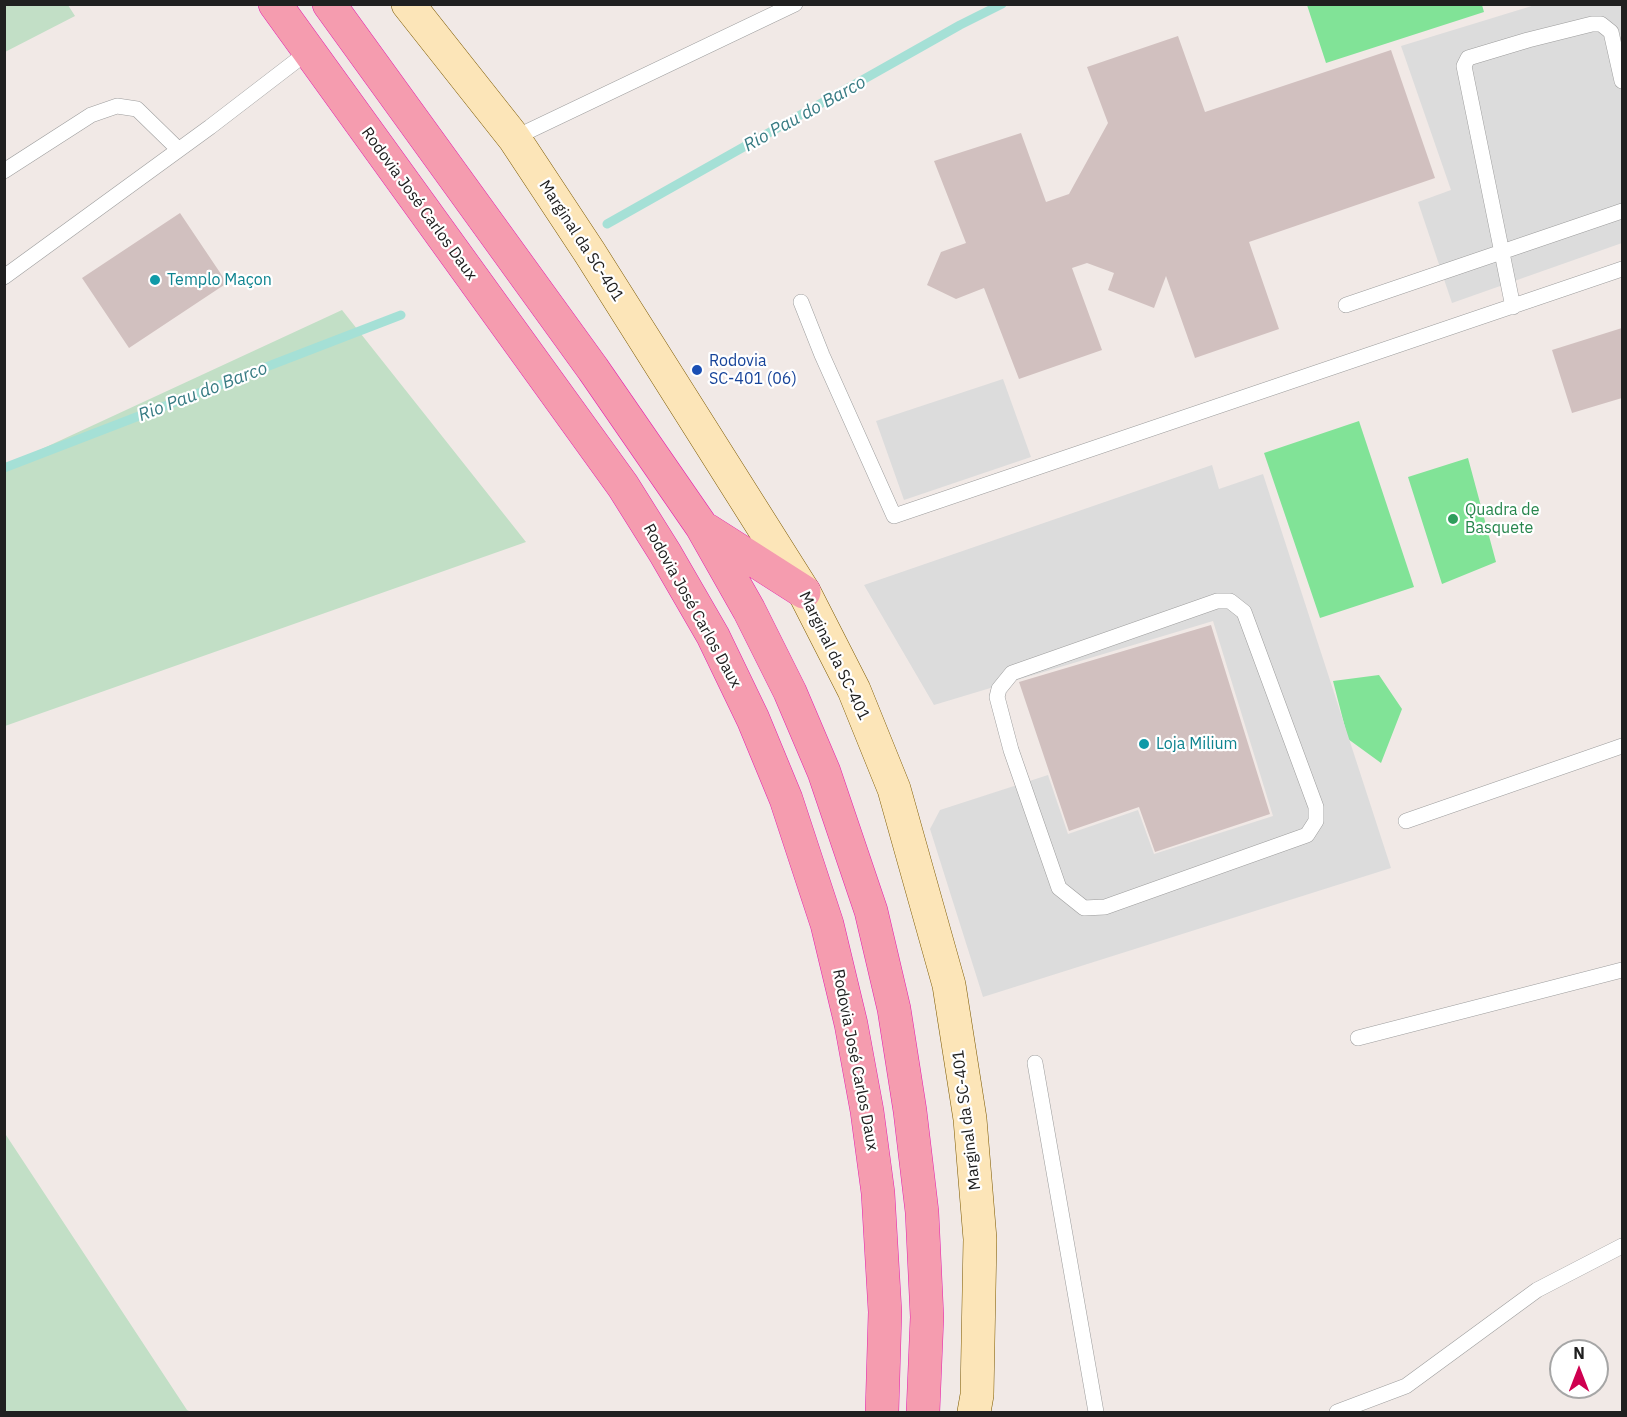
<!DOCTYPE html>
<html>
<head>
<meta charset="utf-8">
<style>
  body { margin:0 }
  #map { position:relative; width:1627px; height:1417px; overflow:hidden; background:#f1e9e6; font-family:"IBM Plex Sans",sans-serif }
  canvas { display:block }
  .frame { position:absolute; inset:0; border:6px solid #202020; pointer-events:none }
  .north { position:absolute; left:1549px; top:1339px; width:60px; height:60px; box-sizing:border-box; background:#fff; border:2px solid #a6a6a6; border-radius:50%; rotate:0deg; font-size:16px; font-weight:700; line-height:24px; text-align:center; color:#202020 }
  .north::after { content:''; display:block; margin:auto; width:21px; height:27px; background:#cf0050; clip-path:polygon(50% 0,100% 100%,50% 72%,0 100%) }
</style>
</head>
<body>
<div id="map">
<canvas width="1627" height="1417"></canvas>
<div class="frame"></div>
<div class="north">N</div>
</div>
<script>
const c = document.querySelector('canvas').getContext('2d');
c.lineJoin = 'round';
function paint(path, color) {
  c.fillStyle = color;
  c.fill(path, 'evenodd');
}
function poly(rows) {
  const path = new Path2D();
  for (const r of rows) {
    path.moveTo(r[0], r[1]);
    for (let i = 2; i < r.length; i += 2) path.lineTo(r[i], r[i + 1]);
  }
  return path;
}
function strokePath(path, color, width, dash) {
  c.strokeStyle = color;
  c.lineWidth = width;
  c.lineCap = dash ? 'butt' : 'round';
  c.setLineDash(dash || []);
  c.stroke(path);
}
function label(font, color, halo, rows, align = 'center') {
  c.font = font + ' "IBM Plex Sans",sans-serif';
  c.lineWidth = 4.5;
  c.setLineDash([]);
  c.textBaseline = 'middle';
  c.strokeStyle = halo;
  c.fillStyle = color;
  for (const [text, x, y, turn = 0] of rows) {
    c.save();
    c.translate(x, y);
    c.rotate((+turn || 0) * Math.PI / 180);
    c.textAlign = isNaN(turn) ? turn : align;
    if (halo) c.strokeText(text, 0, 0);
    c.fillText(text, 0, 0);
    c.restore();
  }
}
const wetland = poly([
  [5,4,68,5,75,16,5,52],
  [342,310,526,542,5,726,5,466],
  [4,1132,187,1410,191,1412,5,1412]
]);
const pitch = poly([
  [1482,5,1484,12,1326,63,1307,5],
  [1359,421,1414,587,1320,618,1264,453],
  [1468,458,1496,562,1442,584,1408,477],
  [1379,675,1402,709,1381,763,1348,739,1333,681]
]);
const parking = poly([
  [1535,5,1622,5,1622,243,1452,303,1418,202,1451,190,1401,46],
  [1003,379,1031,457,904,500,876,421],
  [1212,465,1219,489,1263,474,1391,868,983,997,930,829,940,810,1048,775,1068,834,1138,810,1154,854,1273,816,1213,621,934,705,864,585]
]);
const stream = poly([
  [607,224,960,25,1002,4],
  [4,468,401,315]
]);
const building = poly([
  [1178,36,1205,112,1391,50,1435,178,1249,242,1279,329,1195,358,1166,276,1154,308,1108,290,1114,273,1087,263,1072,268,1102,350,1019,379,984,288,956,299,927,285,941,252,966,243,934,161,1021,133,1046,202,1069,194,1108,123,1087,67],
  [180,213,227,283,129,348,82,278],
  [1622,328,1622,398,1572,413,1552,350],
  [1211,625,1270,814,1155,852,1139,807,1069,831,1019,682]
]);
const service = poly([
  [514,138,795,4],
  [4,171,91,115,117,106,137,109,178,149],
  [4,277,210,127,309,51],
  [801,302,822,355,894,516,1622,269],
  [1346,305,1622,211],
  [1513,307,1464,66,1468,58,1528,40,1592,24,1601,24,1611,32,1622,81],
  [1217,601,1230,601,1244,612,1316,807,1316,821,1307,835,1105,907,1084,908,1059,888,1011,750,997,697,999,689,1012,673,1217,601],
  [1406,821,1622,746],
  [1358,1038,1622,970],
  [1035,1063,1096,1412],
  [1337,1412,1406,1386,1537,1290,1622,1246]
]);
const secondary = poly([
  [408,4,514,138,590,253,804,592,854,690,894,789,949,985,970,1119,980,1239,977,1395,974,1412]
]);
const trunk = poly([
  [275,4,623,486,665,553,713,636,753,719,786,799,827,924,851,1024,867,1111,878,1193,885,1312,882,1412],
  [329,4,593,369,702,527,749,610,790,692,824,772,871,911,894,1009,910,1111,922,1212,927,1317,923,1412],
  [707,530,804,592]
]);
const markers = [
  [155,280,6,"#0f9aa8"],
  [697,370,6,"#1a4fb4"],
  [1453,519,6,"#2e9e5b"],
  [1144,744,6,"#0f9aa8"]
];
const streetNames = [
  ["Rodovia José Carlos Daux",419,204,54],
  ["Marginal da SC-401",581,241,57],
  ["Rodovia José Carlos Daux",692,606,61],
  ["Marginal da SC-401",834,656,64],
  ["Rodovia José Carlos Daux",855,1060,79],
  ["Marginal da SC-401",967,1120,-97]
];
const cultureNames = [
  ["Templo Maçon",167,280],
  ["Loja Milium",1156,744]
];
const transitNames = [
  ["Rodovia",709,361],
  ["SC-401 (06)",709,379]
];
const leisureNames = [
  ["Quadra de",1465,510],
  ["Basquete",1465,528]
];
const waterNames = [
  ["Rio Pau do Barco",805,114,-29],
  ["Rio Pau do Barco",203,392,-21]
];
paint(wetland, '#c2dfc6');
paint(pitch, '#81e397');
paint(parking, '#dcdcdc');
strokePath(stream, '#a5e0d6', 9);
paint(building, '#d1c0bf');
strokePath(service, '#9d9d9d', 16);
strokePath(secondary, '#7d5a00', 34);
strokePath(trunk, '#e31fae', 34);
strokePath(service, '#fff', 15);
strokePath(secondary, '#fce5b8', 33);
strokePath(trunk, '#f59caf', 33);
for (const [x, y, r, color] of markers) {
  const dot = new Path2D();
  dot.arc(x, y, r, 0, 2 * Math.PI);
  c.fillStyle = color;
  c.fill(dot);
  strokePath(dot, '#fff', 2);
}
label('16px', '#202020', '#fff', streetNames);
label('16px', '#0d838f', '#fff', cultureNames, 'left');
label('16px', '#164399', '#fff', transitNames, 'left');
label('16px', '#27864d', '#fff', leisureNames, 'left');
label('italic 18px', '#377b83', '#fff', waterNames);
</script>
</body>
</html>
